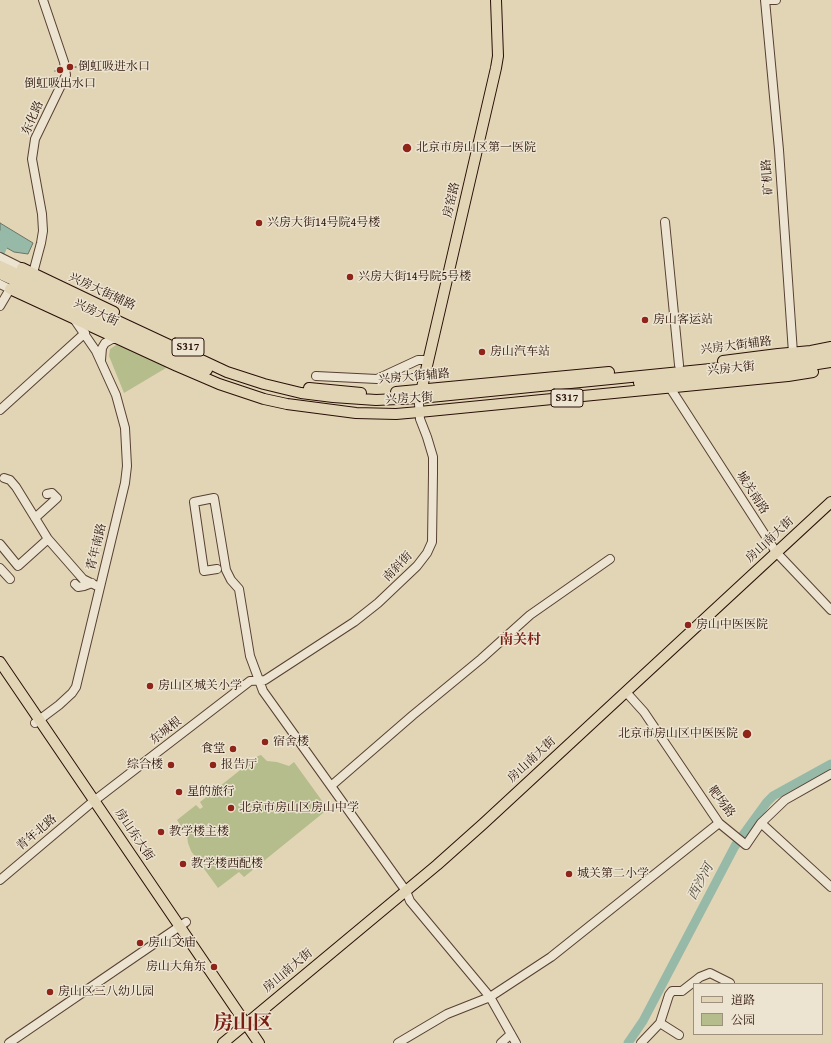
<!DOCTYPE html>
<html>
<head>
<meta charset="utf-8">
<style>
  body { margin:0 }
  #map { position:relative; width:831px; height:1043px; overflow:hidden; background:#e2d5b6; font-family:"Gentium Book Plus","Noto Serif SC",serif }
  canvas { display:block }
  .legend { position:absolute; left:693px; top:983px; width:130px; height:52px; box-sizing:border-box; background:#ece4d0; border:1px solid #9e8f7f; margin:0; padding:5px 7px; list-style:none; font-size:12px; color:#290f06 }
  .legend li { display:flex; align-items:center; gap:8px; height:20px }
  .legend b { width:20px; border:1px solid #9e8f7f }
</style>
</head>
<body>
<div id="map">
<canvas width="831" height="1043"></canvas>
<ul class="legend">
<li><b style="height:5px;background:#e2d5b6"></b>道路</li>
<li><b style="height:11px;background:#b5bd8c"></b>公园</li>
</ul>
</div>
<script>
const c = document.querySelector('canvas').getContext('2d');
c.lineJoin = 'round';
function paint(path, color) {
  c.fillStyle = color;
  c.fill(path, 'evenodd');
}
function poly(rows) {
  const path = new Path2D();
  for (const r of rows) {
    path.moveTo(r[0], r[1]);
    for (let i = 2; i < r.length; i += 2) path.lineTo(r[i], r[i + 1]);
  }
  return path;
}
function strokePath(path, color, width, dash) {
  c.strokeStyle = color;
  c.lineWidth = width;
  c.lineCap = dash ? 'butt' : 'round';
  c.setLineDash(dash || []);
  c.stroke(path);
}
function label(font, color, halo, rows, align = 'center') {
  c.font = font + ' "Gentium Book Plus","Noto Serif SC",serif';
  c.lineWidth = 3;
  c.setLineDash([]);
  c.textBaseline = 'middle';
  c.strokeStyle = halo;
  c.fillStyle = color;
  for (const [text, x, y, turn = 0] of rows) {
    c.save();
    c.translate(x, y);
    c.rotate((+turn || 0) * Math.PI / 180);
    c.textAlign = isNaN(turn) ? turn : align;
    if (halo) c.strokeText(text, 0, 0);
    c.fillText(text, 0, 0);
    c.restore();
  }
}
const green = poly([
  [119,343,165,365,166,368,124,393,109,356,110,349],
  [261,755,267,761,277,762,289,766,294,762,328,809,244,877,239,872,218,888,191,851,188,843,187,835,177,820,196,805,200,809,203,807,200,802,249,763,254,767,256,765,253,760,258,756]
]);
const water = poly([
  [0,223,33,243,28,254,14,252,0,244,0,223]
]);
const stream = poly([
  [68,68,76,67],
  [55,71,61,70]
]);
const river = poly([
  [0,235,6,239,0,253],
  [628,1043,643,1021,735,846,767,802,773,796,831,764]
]);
const minor = poly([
  [765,0,779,150,793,353],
  [765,0,776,0],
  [665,222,679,365],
  [0,257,22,268],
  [33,273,41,243,43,231,42,214,32,159,35,139,66,75,64,62,43,0],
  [0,284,10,289,0,306],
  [101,360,102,348,105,343,112,339,119,339],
  [316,376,377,379,418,360,428,360],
  [667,383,776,552,831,610],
  [0,410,85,333],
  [4,478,10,480,16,487,48,539],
  [35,518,57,498,52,493,47,494],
  [0,544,18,566,48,539,83,579,99,587],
  [0,568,10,579],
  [217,569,204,571,194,502,214,498,226,570,231,580,239,589,250,656,263,691,406,891,410,901,490,997,516,1043],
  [75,584,78,587,84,586,92,583],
  [626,692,644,712,719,823,746,845,761,823,831,887],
  [35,723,59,705,72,693,76,687,125,483,127,466,125,428,116,395,96,351,74,319],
  [331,786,413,715,481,659,530,615,610,559],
  [761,823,785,800,831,774],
  [0,880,90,804,250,681,265,680,354,622,378,603,417,566,427,553,432,542,433,473,433,457,427,437,420,419,419,404],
  [660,1023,669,995,672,991,682,991,700,977,710,973,730,983],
  [9,1043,186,922],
  [398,1043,447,1014,490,997,551,957,719,823],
  [501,1043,511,1034],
  [641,1043,660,1023,679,1035]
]);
const major = poly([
  [0,266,227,372,264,384,301,393,333,397,376,400,420,398,781,362,831,355],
  [22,268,114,312],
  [0,274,207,370],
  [10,289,177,366,219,384,264,399,287,404,356,413,396,414,419,412,788,376,813,372],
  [723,361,778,354,811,351,831,347],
  [639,383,786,369,831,362],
  [309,388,361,393],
  [396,392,609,372],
  [420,396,496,68,498,56,496,0],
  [0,662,259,1043],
  [223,1043,437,865,483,824,831,502]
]);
const markers = [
  [70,67,4,"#8f2418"],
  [60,70,4,"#8f2418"],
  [407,148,5,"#8f2418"],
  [259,223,4,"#8f2418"],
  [350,277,4,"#8f2418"],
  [645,320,4,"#8f2418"],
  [482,352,4,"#8f2418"],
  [688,625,4,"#8f2418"],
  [150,686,4,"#8f2418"],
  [747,734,5,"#8f2418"],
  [265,742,4,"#8f2418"],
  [233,749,4,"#8f2418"],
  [171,765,4,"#8f2418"],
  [213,765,4,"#8f2418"],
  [179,792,4,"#8f2418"],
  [231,808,4,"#8f2418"],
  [161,832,4,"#8f2418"],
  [183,864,4,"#8f2418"],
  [569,874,4,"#8f2418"],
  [140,943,4,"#8f2418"],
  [214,967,4,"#8f2418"],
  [50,992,4,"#8f2418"]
];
const shields = [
  [188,347,32],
  [567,398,32]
];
const shieldNames = [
  ["S317",188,347],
  ["S317",567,398]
];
const poiNames = [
  ["倒虹吸进水口",78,67],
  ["倒虹吸出水口",60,84,"center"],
  ["北京市房山区第一医院",416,148],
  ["兴房大街14号院4号楼",267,223],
  ["兴房大街14号院5号楼",358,277],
  ["房山客运站",653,320],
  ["房山汽车站",490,352],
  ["房山中医医院",696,625],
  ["房山区城关小学",158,686],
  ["北京市房山区中医医院",738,734,"right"],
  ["宿舍楼",273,742],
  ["食堂",225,749,"right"],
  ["综合楼",163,765,"right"],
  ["报告厅",221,765],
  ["星的旅行",187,792],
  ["北京市房山区房山中学",239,808],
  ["教学楼主楼",169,832],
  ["教学楼西配楼",191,864],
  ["城关第二小学",577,874],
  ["房山文庙",148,943],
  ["房山大角东",206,967,"right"],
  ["房山区三八幼儿园",58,992]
];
const streetNames = [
  ["东化路",33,118,-66],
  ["矿机路",768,177,-94],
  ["房窑路",452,200,-77],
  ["兴房大街辅路",102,292,25],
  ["兴房大街",96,313,25],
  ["兴房大街辅路",736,346,-7],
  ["兴房大街",731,369,-6],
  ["兴房大街辅路",414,377,-5],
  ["兴房大街",409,399,-3],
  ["城关南路",752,493,57],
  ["房山南大街",770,540,-43],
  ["青年南路",97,547,-76],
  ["南斜街",398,567,-46],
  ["东城根",166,731,-38],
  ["房山南大街",532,760,-43],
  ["靶场路",721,802,53],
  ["青年北路",37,833,-40],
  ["房山东大街",134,835,56],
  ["房山南大街",288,971,-40]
];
const waterNames = [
  ["西沙河",701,882,-62]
];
const quarterNames = [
  ["南关村",520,640]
];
const townNames = [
  ["房山区",243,1024]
];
paint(green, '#b5bd8c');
paint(water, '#96b9a8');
strokePath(water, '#6a7567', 1);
strokePath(stream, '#6a7567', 1.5);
strokePath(river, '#96b9a8', 9);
strokePath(minor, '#574032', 10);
strokePath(major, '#290f06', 12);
strokePath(minor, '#ece4d0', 8);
strokePath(major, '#e2d5b6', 10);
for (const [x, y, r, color] of markers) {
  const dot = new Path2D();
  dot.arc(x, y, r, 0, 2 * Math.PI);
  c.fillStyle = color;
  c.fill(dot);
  strokePath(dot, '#ece4d0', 1.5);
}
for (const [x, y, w] of shields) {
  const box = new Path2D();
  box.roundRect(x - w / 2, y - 9, w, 18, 3);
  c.fillStyle = '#ece4d0';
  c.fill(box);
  strokePath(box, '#290f06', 1);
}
label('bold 11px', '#290f06', null, shieldNames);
label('12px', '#290f06', '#ece4d0', poiNames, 'left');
label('12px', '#290f06', '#ece4d0', streetNames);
label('italic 13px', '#4f4a3f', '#ece4d0', waterNames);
label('bold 14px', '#7a1f14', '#ece4d0', quarterNames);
label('bold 20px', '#7a1f14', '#ece4d0', townNames);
</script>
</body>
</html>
